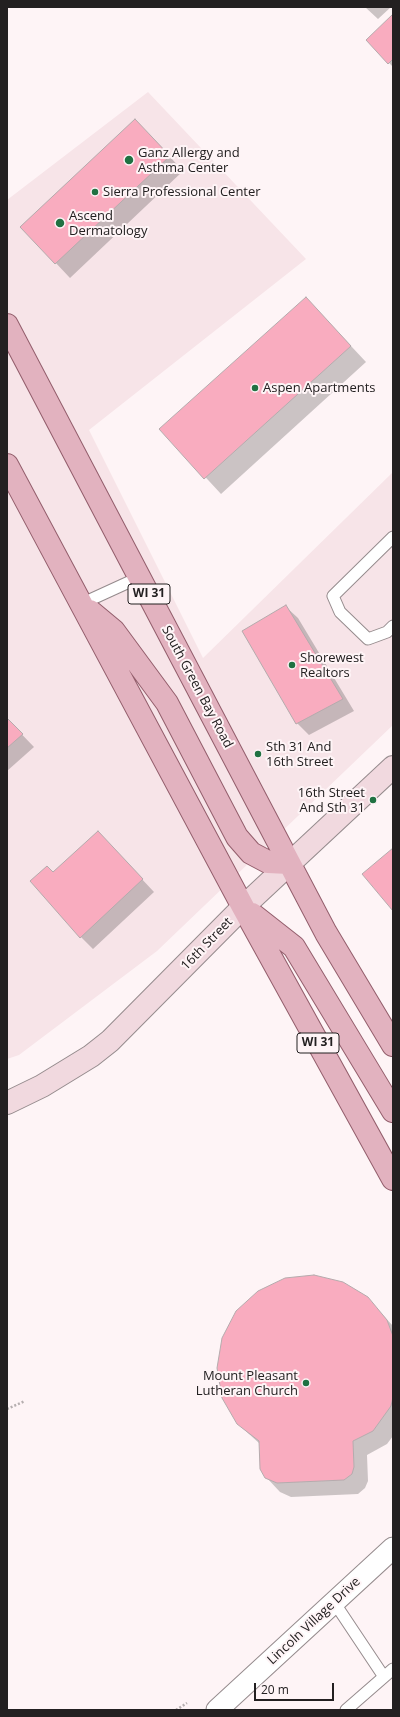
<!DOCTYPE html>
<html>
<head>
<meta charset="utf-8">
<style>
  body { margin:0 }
  #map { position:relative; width:400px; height:1717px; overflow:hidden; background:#fef4f6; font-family:"Open Sans",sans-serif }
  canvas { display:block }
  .frame { position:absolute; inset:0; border:8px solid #232021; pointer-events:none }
  .scale { position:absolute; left:254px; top:1683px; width:80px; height:18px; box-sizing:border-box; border:2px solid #232021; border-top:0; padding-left:5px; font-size:12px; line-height:14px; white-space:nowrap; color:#232021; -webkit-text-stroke:3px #fef4f6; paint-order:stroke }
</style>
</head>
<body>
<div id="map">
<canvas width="400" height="1717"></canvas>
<div class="frame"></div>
<div class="scale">20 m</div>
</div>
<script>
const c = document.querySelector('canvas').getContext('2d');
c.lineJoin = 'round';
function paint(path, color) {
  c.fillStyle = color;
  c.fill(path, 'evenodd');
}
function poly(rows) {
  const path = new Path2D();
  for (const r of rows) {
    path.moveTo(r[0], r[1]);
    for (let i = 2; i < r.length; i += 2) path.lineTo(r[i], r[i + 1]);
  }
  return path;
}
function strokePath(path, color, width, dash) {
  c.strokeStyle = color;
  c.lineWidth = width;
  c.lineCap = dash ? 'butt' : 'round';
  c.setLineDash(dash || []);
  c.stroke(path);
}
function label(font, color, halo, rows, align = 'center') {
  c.font = font + ' "Open Sans",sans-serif';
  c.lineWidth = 4;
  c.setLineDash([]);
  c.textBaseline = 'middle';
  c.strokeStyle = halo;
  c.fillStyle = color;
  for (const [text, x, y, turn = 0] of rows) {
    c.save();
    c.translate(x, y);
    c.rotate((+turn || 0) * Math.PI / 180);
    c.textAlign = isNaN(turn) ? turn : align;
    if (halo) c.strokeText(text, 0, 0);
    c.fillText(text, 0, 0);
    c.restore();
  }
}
const built = poly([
  [148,92,306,259,89,430,203,658,393,472,393,725,157,951,19,1055,7,1059,7,200]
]);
const shadow = poly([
  [365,7,391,7,378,19],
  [393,16,393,67,367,40],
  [149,134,183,171,70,278,22,227],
  [306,298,366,362,221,494,161,429],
  [286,607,298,618,354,711,309,735,297,723],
  [7,719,34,747,7,771],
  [110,845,154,892,93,949,81,937,53,873],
  [367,1298,393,1326,393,1436,387,1444,367,1455,368,1481,365,1488,358,1494,291,1497,280,1492,266,1477,260,1444,238,1424]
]);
const building = poly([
  [393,14,393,59,388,64,366,40,393,14],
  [135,119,170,156,55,264,20,227,135,119],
  [306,297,351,346,204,479,159,429,306,297],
  [286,605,343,699,296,724,242,631,286,605],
  [7,718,23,734,7,748,7,718],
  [98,831,143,879,80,938,30,881,47,866,53,872,98,831],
  [393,848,393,911,362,874,393,848],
  [314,1275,343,1282,368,1297,387,1320,393,1336,393,1397,391,1406,373,1431,353,1441,354,1467,352,1474,344,1480,277,1483,265,1478,260,1469,259,1441,237,1424,222,1398,217,1368,222,1338,236,1311,258,1291,285,1278,314,1275]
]);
const path = poly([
  [7,1409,25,1401],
  [176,1710,187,1703]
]);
const lane = poly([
  [393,537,333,596,340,612,368,639,387,632,393,626],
  [81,604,140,577],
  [334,1602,384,1677],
  [346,1710,393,1669]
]);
const street = poly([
  [217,1710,393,1548]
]);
const secondary = poly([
  [7,1103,42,1086,91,1056,110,1041,243,907,393,767]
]);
const primary = poly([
  [7,325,326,933,393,1045],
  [7,465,243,907,393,1179],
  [90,611,114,631,167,703,237,837,251,853,268,862,289,863],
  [252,914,294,947,393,1111]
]);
const markers = [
  [129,160,5,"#207142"],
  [95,192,4,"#207142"],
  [60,223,5,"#207142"],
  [255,388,4,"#207142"],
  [292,665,4,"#207142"],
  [258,754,4,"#207142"],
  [373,800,4,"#207142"],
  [306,1383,4,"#207142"]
];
const shields = [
  [149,594,42],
  [318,1043,42]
];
const shieldNames = [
  ["WI 31",149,594],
  ["WI 31",318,1043]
];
const poiNames = [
  ["Ganz Allergy and",138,153],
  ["Asthma Center",138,168],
  ["Sierra Professional Center",103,192],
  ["Ascend",69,216],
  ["Dermatology",69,231],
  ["Aspen Apartments",263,388],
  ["Shorewest",300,658],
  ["Realtors",300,673],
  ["Sth 31 And",266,747],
  ["16th Street",266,762],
  ["16th Street",365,793,"right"],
  ["And Sth 31",365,808,"right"],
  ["Mount Pleasant",298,1376,"right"],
  ["Lutheran Church",298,1391,"right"]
];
const streetNames = [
  ["South Green Bay Road",197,687,62],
  ["16th Street",207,944,-46],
  ["Lincoln Village Drive",314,1621,-43]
];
paint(built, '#f7e4e8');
paint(shadow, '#0003');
paint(building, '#f9acbf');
strokePath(building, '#b5abad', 1);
strokePath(lane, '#958b8d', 13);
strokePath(street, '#958b8d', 23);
strokePath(secondary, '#958b8d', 24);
strokePath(primary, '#935e6c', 24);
strokePath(path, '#b5aeaf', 2.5, [2, 2]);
strokePath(lane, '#fff', 11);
strokePath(street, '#fff', 21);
strokePath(secondary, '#f1d9df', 22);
strokePath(primary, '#e2b2bf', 22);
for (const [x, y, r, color] of markers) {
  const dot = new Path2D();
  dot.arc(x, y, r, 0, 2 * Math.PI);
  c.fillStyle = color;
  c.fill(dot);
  strokePath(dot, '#fef4f6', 1.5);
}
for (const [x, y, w] of shields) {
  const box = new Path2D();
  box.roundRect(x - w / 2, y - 10, w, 20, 3);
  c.fillStyle = '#fef4f6';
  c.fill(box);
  strokePath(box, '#232021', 1);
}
label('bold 12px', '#232021', null, shieldNames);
label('13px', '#232021', '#fef4f6', poiNames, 'left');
label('13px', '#232021', '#fef4f6', streetNames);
</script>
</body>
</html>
